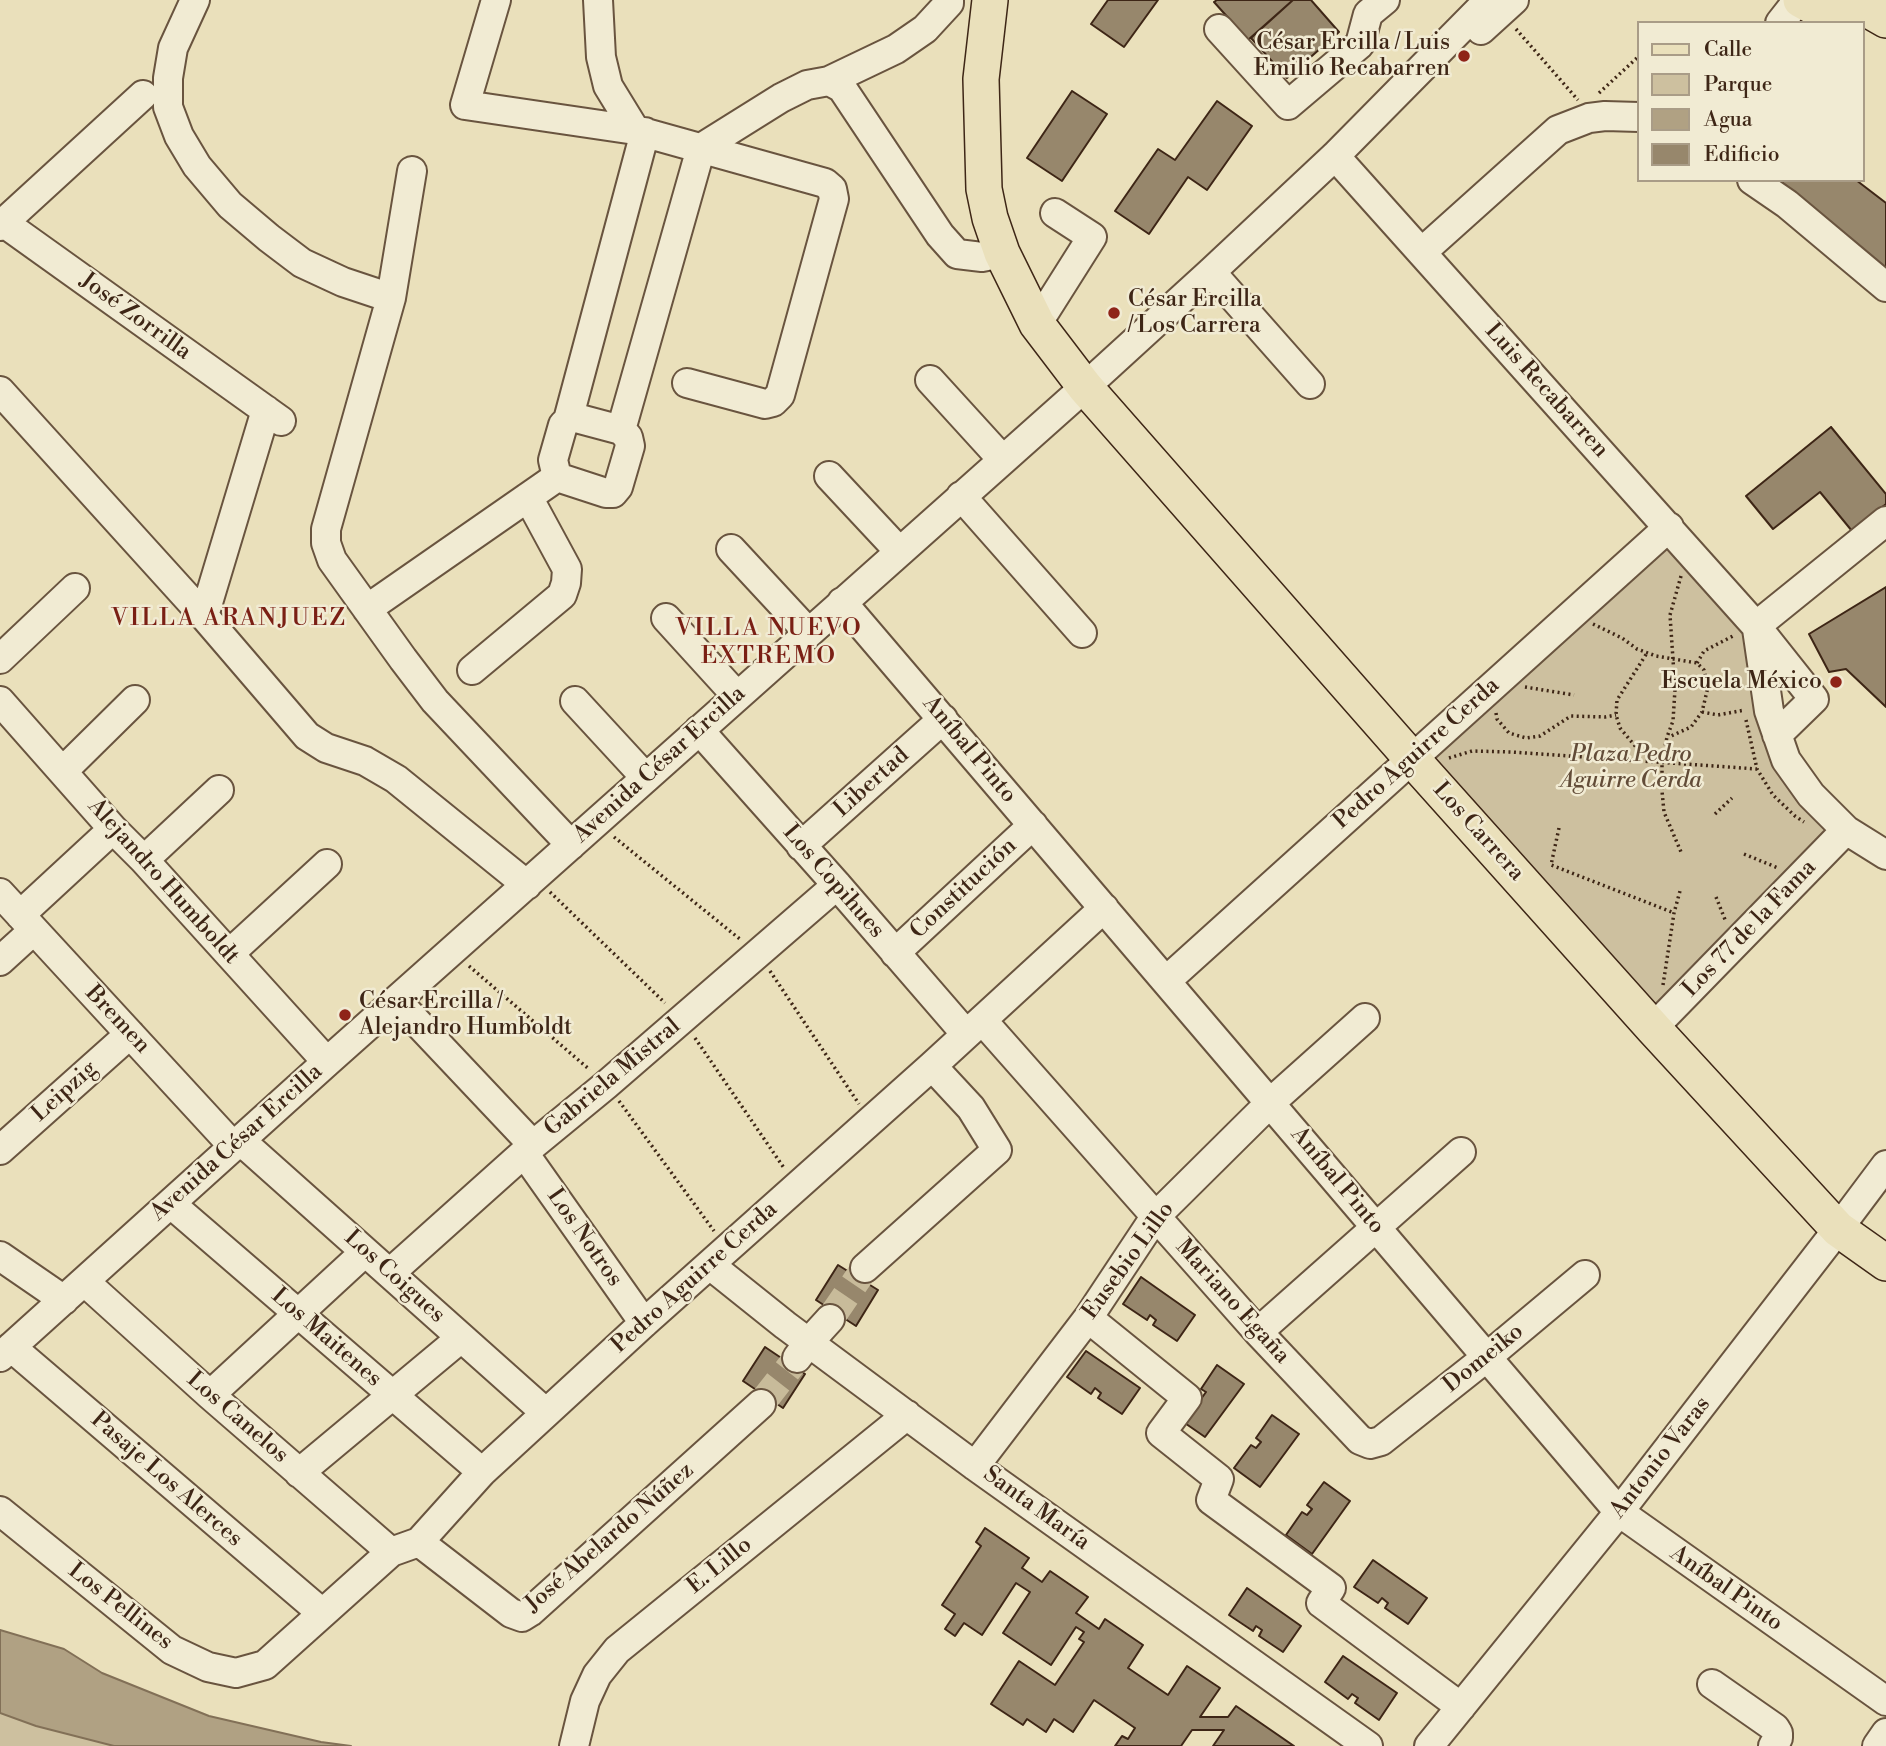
<!DOCTYPE html>
<html>
<head>
<meta charset="utf-8">
<style>
  body { margin:0 }
  #map { position:relative; width:1886px; height:1746px; overflow:hidden; background:#eae0bb; font-family:"Libre Bodoni",serif }
  canvas { display:block }
  .legend { position:absolute; left:1637px; top:21px; width:228px; height:161px; box-sizing:border-box; background:#f1ebd3; border:2px solid #a99c87; margin:0; padding:9px 12px; list-style:none; font-size:21px; color:#3e2616 }
  .legend li { display:flex; align-items:center; gap:14px; height:35px }
  .legend b { width:35px; border:2px solid #a99c87 }
</style>
</head>
<body>
<div id="map">
<canvas width="1886" height="1746"></canvas>
<ul class="legend">
<li><b style="height:9px;background:#eae0bb"></b>Calle</li>
<li><b style="height:19px;background:#cdc09f"></b>Parque</li>
<li><b style="height:19px;background:#b0a183"></b>Agua</li>
<li><b style="height:19px;background:#97876c"></b>Edificio</li>
</ul>
</div>
<script>
const c = document.querySelector('canvas').getContext('2d');
c.lineJoin = 'round';
function paint(path, color) {
  c.fillStyle = color;
  c.fill(path, 'evenodd');
}
function poly(rows) {
  const path = new Path2D();
  for (const r of rows) {
    path.moveTo(r[0], r[1]);
    for (let i = 2; i < r.length; i += 2) path.lineTo(r[i], r[i + 1]);
  }
  return path;
}
function strokePath(path, color, width, dash) {
  c.strokeStyle = color;
  c.lineWidth = width;
  c.lineCap = dash ? 'butt' : 'round';
  c.setLineDash(dash || []);
  c.stroke(path);
}
function label(font, color, halo, rows, align = 'center') {
  c.font = font + ' "Libre Bodoni",serif';
  c.lineWidth = 5;
  c.setLineDash([]);
  c.textBaseline = 'middle';
  c.strokeStyle = halo;
  c.fillStyle = color;
  for (const [text, x, y, turn = 0] of rows) {
    c.save();
    c.translate(x, y);
    c.rotate((+turn || 0) * Math.PI / 180);
    c.textAlign = isNaN(turn) ? turn : align;
    if (halo) c.strokeText(text, 0, 0);
    c.fillText(text, 0, 0);
    c.restore();
  }
}
const green = poly([
  [1673,539,1750,627,1762,713,1835,828,1656,1010,1430,755],
  [0,1713,36,1726,114,1746,0,1746]
]);
const water = poly([
  [0,1630,64,1649,102,1673,209,1716,321,1742,351,1746,114,1746,36,1726,0,1713,0,1630]
]);
const building = poly([
  [1108,0,1158,0,1124,47,1091,24,1108,0],
  [1217,0,1293,0,1248,40,1214,2,1217,0],
  [1293,0,1311,0,1339,32,1287,78,1251,38,1293,0],
  [1072,91,1107,114,1062,181,1027,158,1072,91],
  [1217,101,1252,126,1207,190,1188,177,1149,234,1115,211,1158,149,1175,160,1217,101],
  [1779,180,1856,180,1886,203,1886,269,1779,180],
  [1831,427,1886,494,1886,504,1852,531,1820,492,1773,529,1746,496,1831,427],
  [1886,587,1886,707,1846,669,1829,672,1809,634,1886,587],
  [838,1265,878,1290,856,1326,816,1300,838,1265],
  [1141,1277,1195,1315,1177,1341,1153,1325,1156,1320,1150,1315,1147,1320,1123,1304,1141,1277],
  [765,1347,805,1374,783,1408,743,1381,765,1347],
  [1086,1351,1140,1388,1122,1414,1098,1398,1101,1393,1095,1388,1091,1394,1067,1377,1086,1351],
  [1217,1365,1244,1384,1205,1437,1179,1419,1196,1395,1201,1399,1206,1392,1201,1389,1217,1365],
  [1272,1415,1299,1434,1260,1487,1234,1468,1251,1445,1256,1448,1261,1442,1256,1438,1272,1415],
  [1324,1482,1350,1501,1312,1554,1286,1535,1302,1512,1307,1515,1312,1509,1307,1505,1324,1482],
  [985,1528,1029,1558,1022,1568,1042,1582,1050,1571,1088,1597,1076,1613,1099,1629,1105,1619,1143,1645,1128,1668,1168,1695,1187,1666,1220,1688,1200,1717,1228,1717,1236,1706,1294,1746,1213,1746,1224,1730,1192,1730,1181,1746,1115,1746,1122,1736,1128,1739,1135,1728,1094,1700,1073,1732,1054,1719,1046,1732,1027,1719,1023,1725,991,1704,1019,1661,1055,1685,1084,1642,1079,1639,1084,1632,1076,1627,1051,1665,1003,1633,1030,1592,1016,1583,982,1635,964,1623,955,1636,945,1629,955,1614,942,1605,981,1546,976,1542,985,1528],
  [1373,1560,1427,1598,1408,1624,1385,1608,1388,1603,1382,1598,1378,1603,1354,1587,1373,1560],
  [1247,1588,1301,1626,1283,1652,1259,1636,1262,1630,1256,1626,1253,1631,1229,1615,1247,1588],
  [1343,1656,1397,1693,1379,1720,1355,1703,1358,1698,1352,1694,1348,1699,1325,1682,1343,1656]
]);
const minorTunnel = poly([
  [830,1319,865,1268],
  [761,1404,797,1358]
]);
const path = poly([
  [1516,29,1578,100],
  [1599,93,1639,56],
  [1681,576,1670,615,1675,689,1673,721,1667,737,1662,762,1662,791,1664,812,1681,852],
  [1593,624,1622,638,1637,649,1656,656,1697,663,1704,670,1708,687,1702,712,1691,727,1669,737],
  [1697,663,1704,651,1733,636],
  [1525,687,1574,695],
  [1702,712,1718,715,1745,710],
  [1496,713,1497,719,1509,733,1526,738,1540,736,1571,716,1605,717,1616,715],
  [1746,720,1757,769,1773,795,1795,816,1804,822],
  [1449,758,1472,751,1512,752,1757,769],
  [1640,762,1636,747,1620,728,1616,715,1617,700,1647,653],
  [1715,814,1732,798],
  [1559,828,1551,865,1674,913],
  [614,837,741,940],
  [1744,854,1778,868],
  [550,892,665,1003],
  [1716,897,1726,922],
  [469,966,590,1070],
  [770,971,859,1104],
  [1663,985,1674,913,1680,891],
  [695,1038,784,1168],
  [619,1101,714,1231]
]);
const minor = poly([
  [195,0,173,48,168,78,168,107,179,136,197,166,230,205,269,238,302,263,343,282,391,298],
  [496,0,465,105,635,130,825,183,832,189,834,199,780,395,773,402,765,404,687,383],
  [598,0,601,57,608,86,635,130],
  [1780,23,1798,0],
  [1219,29,1288,105,1360,44,1368,14,1385,0],
  [1481,30,1514,0],
  [829,81,896,49,925,29,949,3,949,0],
  [1335,156,1756,626,1814,699,1777,735],
  [412,171,391,298,326,529,326,543,332,560,403,659,435,701,571,845],
  [1752,180,1787,204,1886,287],
  [4,223,281,421],
  [0,226,143,95],
  [1422,252,1558,130,1589,118,1605,116,1639,117],
  [1211,272,1310,384],
  [1037,324,1092,237,1055,213],
  [930,380,1002,459],
  [0,391,204,616,307,736,326,748,365,761,396,779,527,885],
  [576,418,621,430,628,437,630,446,618,487,613,493,606,493,557,477,553,460,563,425,568,420,576,418],
  [568,420,645,132],
  [621,430,701,148,781,98,807,85,829,81,842,88,940,235,957,254,982,257,1002,253],
  [829,476,899,551],
  [961,496,1082,633],
  [731,549,808,632],
  [842,602,1619,1512,1886,1701],
  [367,609,557,477],
  [204,616,266,410],
  [666,618,737,696],
  [1756,626,1886,521],
  [1757,629,1769,711,1786,760,1811,795,1846,830,1886,855],
  [0,659,75,588],
  [472,670,562,595,566,583,567,569,528,497],
  [0,701,113,829,144,860,327,1062],
  [575,701,646,778],
  [699,730,837,885,966,1034],
  [63,771,135,700],
  [801,846,943,719],
  [144,860,219,790],
  [0,893,234,1147],
  [20,915,113,829],
  [895,953,1033,825],
  [229,954,327,864],
  [0,961,34,930],
  [1166,981,1669,527],
  [397,1001,533,1145],
  [982,1020,1258,1332,1360,1440,1370,1444,1381,1441,1487,1357,1585,1275],
  [1653,1028,1846,830],
  [241,1141,546,1413],
  [0,1150,130,1034],
  [524,1153,644,1323],
  [171,1204,482,1472],
  [0,1256,64,1300],
  [710,1265,785,1325,975,1466,1368,1746],
  [865,1268,997,1150,971,1108,932,1066],
  [390,1273,533,1145,606,1085,837,885],
  [85,1282,210,1395,391,1552],
  [1088,1318,1187,1398,1161,1433,1219,1479,1211,1500,1331,1588,1321,1603,1461,1707],
  [1258,1332,1461,1152],
  [11,1347,322,1613],
  [0,1357,327,1062,1085,387,1211,272,1335,156,1489,0],
  [797,1358,809,1342,830,1319],
  [210,1395,365,1252],
  [975,1466,1088,1318,1155,1217,1270,1103,1365,1018],
  [299,1473,461,1338],
  [0,1511,172,1650,208,1667,236,1673,265,1665,391,1552,419,1542,482,1472,644,1323,932,1066,1104,908],
  [419,1542,511,1613,522,1617,530,1612,761,1404],
  [1712,1684,1775,1728,1778,1733,1778,1738,1773,1746],
  [574,1746,585,1701,597,1675,617,1650,907,1415],
  [1429,1746,1619,1512,1838,1229,1886,1165],
  [1877,1746,1886,1733]
]);
const major = poly([
  [990,0,981,79,984,189,990,218,1002,253,1037,324,1085,387,1412,759,1653,1028,1838,1229,1886,1263],
  [1801,0,1843,23],
  [1851,0,1886,20]
]);
const markers = [
  [1464,56,7,"#8f2418"],
  [1114,313,7,"#8f2418"],
  [1836,682,7,"#8f2418"],
  [345,1015,7,"#8f2418"]
];
const poiNames = [
  ["César Ercilla / Luis",1450,43],
  ["Emilio Recabarren",1450,69],
  ["César Ercilla",1128,300,"left"],
  ["/ Los Carrera",1128,326,"left"],
  ["Escuela México",1822,682],
  ["César Ercilla /",359,1002,"left"],
  ["Alejandro Humboldt",359,1028,"left"]
];
const streetNames = [
  ["José Zorrilla",135,317,36],
  ["Luis Recabarren",1546,391,48],
  ["Aníbal Pinto",969,750,50],
  ["Pedro Aguirre Cerda",1417,754,-42],
  ["Avenida César Ercilla",660,765,-42],
  ["Libertad",872,783,-42],
  ["Los Carrera",1478,832,48],
  ["Alejandro Humboldt",163,882,48],
  ["Los Copihues",833,882,49],
  ["Constitución",964,889,-43],
  ["Los 77 de la Fama",1750,929,-46],
  ["Bremen",117,1020,47],
  ["Gabriela Mistral",613,1078,-40],
  ["Leipzig",65,1092,-42],
  ["Avenida César Ercilla",237,1143,-42],
  ["Aníbal Pinto",1337,1181,50],
  ["Los Notros",584,1238,55],
  ["Eusebio Lillo",1129,1261,-54],
  ["Los Coigues",394,1277,42],
  ["Pedro Aguirre Cerda",695,1278,-42],
  ["Mariano Egaña",1232,1302,48],
  ["Los Maitenes",326,1338,41],
  ["Domeiko",1484,1359,-39],
  ["Los Canelos",237,1418,41],
  ["Antonio Varas",1661,1458,-52],
  ["Pasaje Los Alerces",166,1480,41],
  ["Santa María",1036,1509,36],
  ["José Abelardo Núñez",610,1538,-41],
  ["E. Lillo",720,1566,-39],
  ["Aníbal Pinto",1726,1589,35],
  ["Los Pellines",120,1607,38]
];
const parkNames = [
  ["Plaza Pedro",1631,755],
  ["Aguirre Cerda",1631,781]
];
const neighbourhoodNames = [
  ["VILLA ARANJUEZ",229,619],
  ["VILLA NUEVO",769,629],
  ["EXTREMO",769,657]
];
paint(green, '#cdc09f');
paint(water, '#b0a183');
strokePath(water, '#827057', 2);
paint(building, '#97876c');
strokePath(building, '#3e2616', 2);
strokePath(minorTunnel, '#c8bb9a', 28, [28, 14]);
strokePath(minor, '#69543f', 32);
strokePath(major, '#3e2616', 38);
strokePath(path, '#3e2616', 3.5, [2, 3.5]);
strokePath(minor, '#f1ebd3', 28);
strokePath(major, '#eae0bb', 35);
for (const [x, y, r, color] of markers) {
  const dot = new Path2D();
  dot.arc(x, y, r, 0, 2 * Math.PI);
  c.fillStyle = color;
  c.fill(dot);
  strokePath(dot, '#f1ebd3', 2.5);
}
label('23px', '#3e2616', '#f1ebd3', poiNames, 'right');
label('23px', '#3e2616', '#f1ebd3', streetNames);
label('italic 23px', '#624c38', '#f1ebd3', parkNames);
c.letterSpacing = '2px';
label('24px', '#7a1f14', '#f1ebd3', neighbourhoodNames);
c.letterSpacing = '0px';
</script>
</body>
</html>
